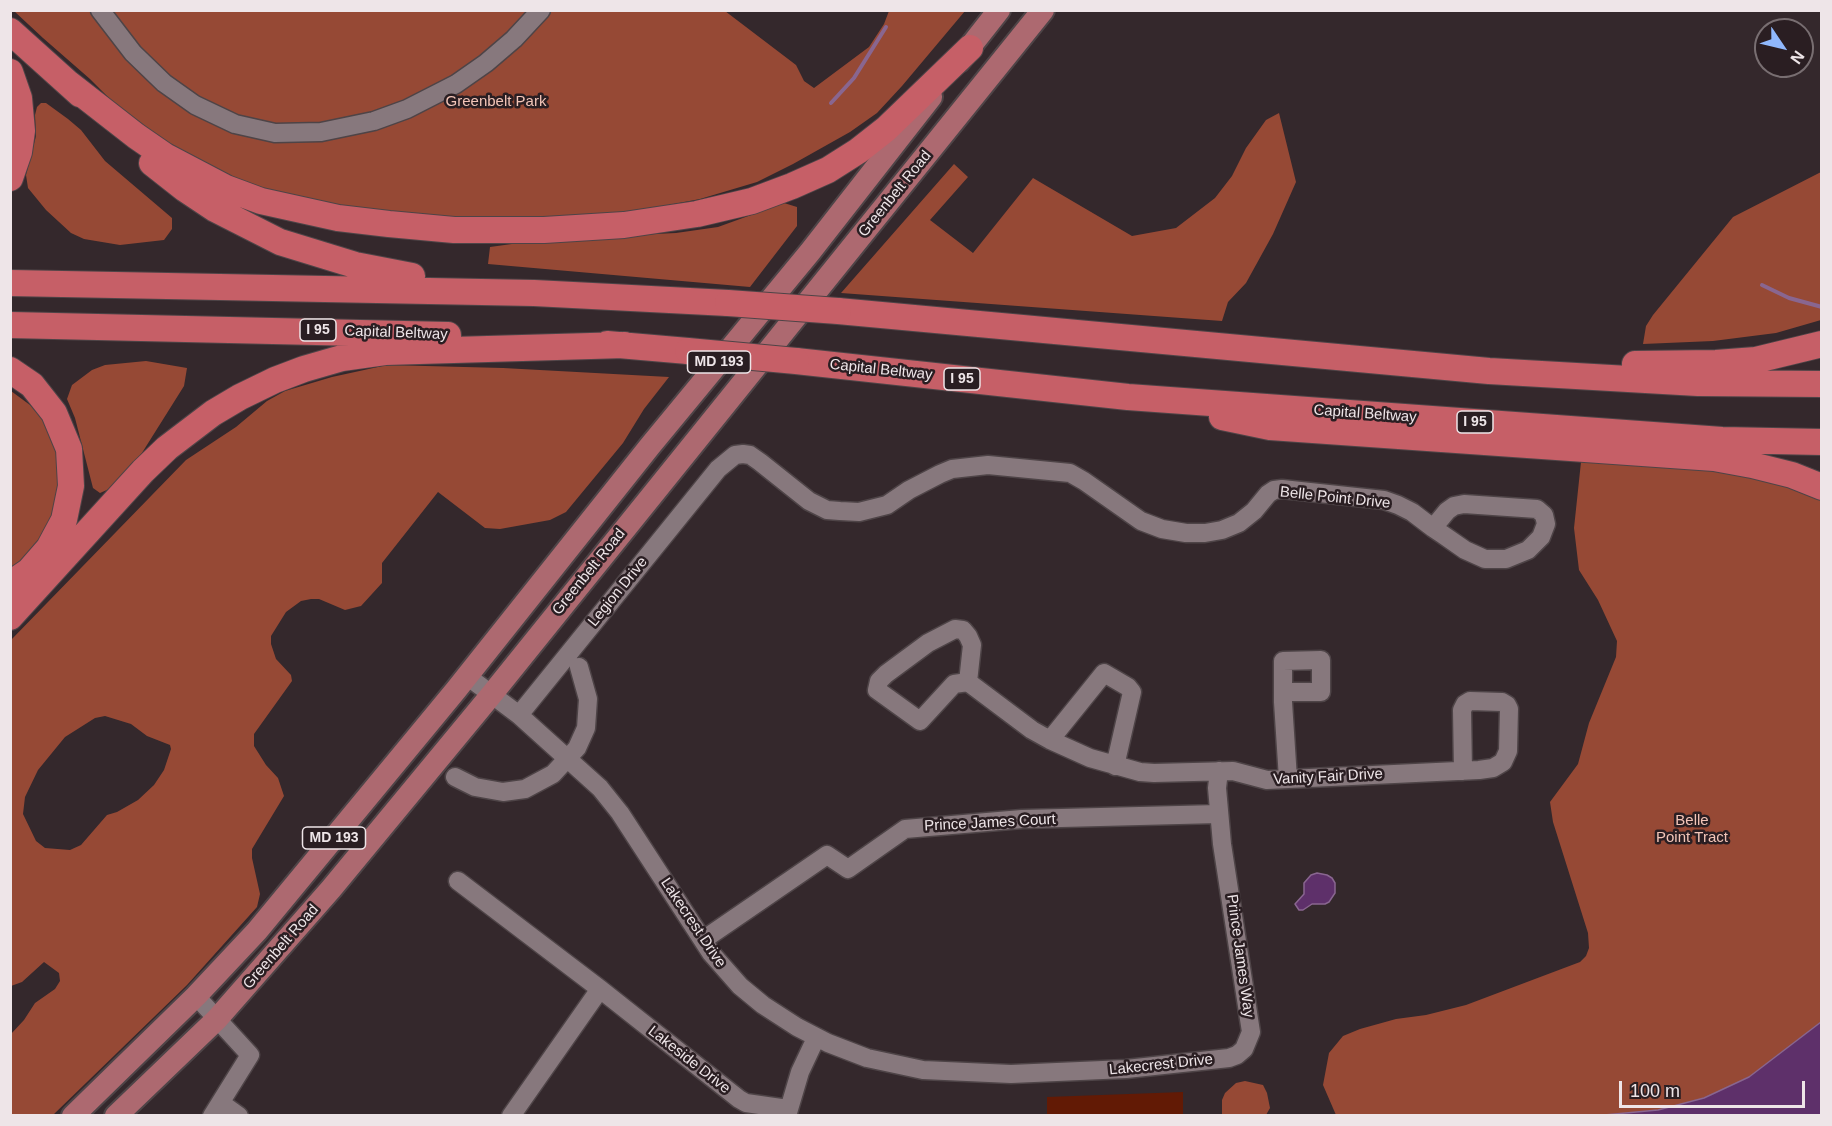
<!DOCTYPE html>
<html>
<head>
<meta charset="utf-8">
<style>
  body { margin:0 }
  #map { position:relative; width:1832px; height:1126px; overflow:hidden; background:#34282c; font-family:Arial,sans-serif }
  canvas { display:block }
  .frame { position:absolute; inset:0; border:12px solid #eee5e8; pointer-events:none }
  .north { position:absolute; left:1754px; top:18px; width:60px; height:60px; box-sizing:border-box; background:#2a1e22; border:2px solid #786e71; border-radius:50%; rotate:125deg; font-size:16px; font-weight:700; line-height:24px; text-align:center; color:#eee5e8 }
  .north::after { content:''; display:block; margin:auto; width:21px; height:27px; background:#90b8fd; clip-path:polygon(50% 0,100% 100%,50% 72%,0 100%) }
  .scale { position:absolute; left:1619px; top:1081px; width:186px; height:27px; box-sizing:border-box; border:3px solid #eee5e8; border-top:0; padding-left:8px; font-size:18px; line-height:21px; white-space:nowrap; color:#eee5e8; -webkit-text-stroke:4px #2a1e22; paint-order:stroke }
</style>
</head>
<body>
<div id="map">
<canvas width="1832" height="1126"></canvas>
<div class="frame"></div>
<div class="north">N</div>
<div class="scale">100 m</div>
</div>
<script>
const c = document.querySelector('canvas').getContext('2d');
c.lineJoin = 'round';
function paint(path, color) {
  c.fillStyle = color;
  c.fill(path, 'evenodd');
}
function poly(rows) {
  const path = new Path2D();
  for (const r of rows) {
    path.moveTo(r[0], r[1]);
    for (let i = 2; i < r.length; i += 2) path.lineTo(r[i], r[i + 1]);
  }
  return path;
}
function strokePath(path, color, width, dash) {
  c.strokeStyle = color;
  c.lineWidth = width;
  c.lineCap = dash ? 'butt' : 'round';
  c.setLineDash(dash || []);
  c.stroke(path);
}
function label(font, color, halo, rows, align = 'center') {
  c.font = font + ' Arial,sans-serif';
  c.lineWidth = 5;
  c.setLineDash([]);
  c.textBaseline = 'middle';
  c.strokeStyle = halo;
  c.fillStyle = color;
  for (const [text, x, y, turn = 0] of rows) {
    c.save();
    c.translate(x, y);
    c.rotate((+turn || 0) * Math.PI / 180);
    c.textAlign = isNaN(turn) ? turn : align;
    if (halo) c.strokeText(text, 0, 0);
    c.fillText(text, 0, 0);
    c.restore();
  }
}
const green = poly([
  [1183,1092,1183,1115,1047,1115,1047,1097]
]);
const forest = poly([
  [14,11,725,11,796,65,804,81,814,88,869,47,884,24,889,11,965,11,902,86,877,113,850,132,793,164,757,182,700,199,611,216,544,220,395,216,261,191,178,155,121,110,90,79,43,38],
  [41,103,46,103,68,119,81,130,105,161,172,218,172,229,164,240,120,245,84,239,71,233,46,210,28,188,26,175,36,136,35,115,37,107],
  [1279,113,1296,182,1273,234,1246,283,1228,302,1222,321,841,293,954,164,968,177,930,220,973,253,1033,178,1132,236,1176,228,1215,198,1232,176,1246,148,1266,120],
  [1821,172,1821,320,1776,333,1713,341,1643,344,1646,326,1653,315,1733,217],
  [784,203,797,207,797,226,750,287,488,264,490,247,548,239,676,233,718,227],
  [146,361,187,368,184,386,135,464,109,489,100,493,93,488,75,418,67,399,72,385,92,370,105,365],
  [387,365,503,368,669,377,644,409,623,443,566,512,550,520,500,529,485,528,438,492,382,563,382,583,361,606,345,610,319,599,311,599,301,601,286,612,271,636,271,644,276,659,291,675,292,681,254,734,254,746,266,765,278,778,284,796,252,849,252,858,260,894,257,907,187,985,53,1115,11,1115,11,1034,24,1020,35,1003,55,989,60,981,59,973,44,962,22,982,11,986,11,640,186,460,236,427,267,401,285,391,332,377],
  [105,716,131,724,147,736,170,745,171,749,164,770,154,785,138,800,117,812,107,815,81,845,70,850,45,848,36,841,23,814,25,797,38,770,65,737,95,718],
  [11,391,30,405,44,421,57,444,62,473,52,522,30,554,11,568],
  [1581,462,1727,471,1752,475,1821,498,1821,1022,1749,1077,1704,1098,1658,1110,1604,1116,1336,1115,1323,1085,1329,1053,1343,1036,1360,1029,1396,1019,1426,1015,1466,1005,1580,962,1586,956,1589,948,1588,933,1553,822,1550,802,1578,764,1589,723,1616,657,1617,641,1598,600,1579,570,1574,528],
  [1245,1081,1263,1085,1267,1093,1270,1108,1266,1115,1222,1115,1222,1100,1225,1093,1236,1083]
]);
const water = poly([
  [1317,873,1327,875,1332,878,1335,883,1335,893,1329,902,1325,904,1312,904,1303,910,1299,910,1295,904,1304,894,1304,883,1311,875,1317,873],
  [1821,1022,1821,1115,1604,1115,1658,1110,1704,1098,1749,1077,1821,1022]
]);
const stream = poly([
  [831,103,854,78,886,27],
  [1762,285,1789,298,1822,307]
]);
const minor = poly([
  [100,10,133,53,164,83,195,105,235,124,275,133,321,132,374,121,407,109,456,84,486,63,514,39,541,10],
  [467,676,519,715,600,788,620,813,711,953,740,986,763,1005,797,1027,828,1043,867,1058,923,1070,1011,1074,1126,1069,1229,1058,1237,1055,1244,1049,1251,1032,1222,844,1217,788,1219,771],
  [968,682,954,684,920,721,877,690,879,681,886,674,928,643,955,629,963,630,968,636,972,645,968,682,1032,730,1050,740,1090,758,1140,772,1154,773,1233,771,1267,780,1479,770,1493,768,1503,762,1508,751,1509,709,1507,705,1502,702,1470,701,1465,704,1462,710,1463,771],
  [1283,692,1321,692,1321,660,1283,661,1283,702,1288,779],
  [519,715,718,469,735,455,743,454,750,455,760,462,809,501,827,510,840,511,859,512,887,505,909,490,940,474,952,469,988,465,1070,473,1084,481,1141,521,1162,529,1186,533,1205,533,1222,530,1239,523,1254,511,1268,494,1274,490,1282,489,1384,500,1398,505,1412,512,1433,528,1442,534,1465,550,1485,559,1506,559,1528,550,1541,537,1546,524,1544,515,1537,509,1464,504,1454,506,1447,511,1433,528],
  [1050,740,1104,673,1128,687,1132,692,1115,766],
  [455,777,475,787,503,792,525,789,553,774,577,748,586,728,588,699,579,667],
  [458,881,600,989,739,1099,746,1103,788,1109],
  [703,940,827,855,848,869,905,829,1022,819,1218,814],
  [196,996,250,1055,212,1116],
  [221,1103,239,1116],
  [511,1116,600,989],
  [787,1116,800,1072,816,1038]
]);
const major = poly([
  [959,61,999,10],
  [73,1116,196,996,257,931,456,690,650,446,810,252,931,97],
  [116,1116,217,1019,331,889,492,694,1043,10]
]);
const highway = poly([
  [10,31,80,94],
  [10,72,19,98,22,131,19,152,10,178],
  [68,83,136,136,165,156,226,188,261,201,338,218,389,224,454,230,544,230,624,225,697,214,752,201,792,186,828,170,858,151,886,129,970,48],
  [152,163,185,189,215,209,280,242,355,265,412,276],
  [10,283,534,293,728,303],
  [838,311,1489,371,1698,383,1822,384],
  [10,325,448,335],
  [607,344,688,351],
  [796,361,1128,397,1722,440,1822,442],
  [1635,364,1716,363,1756,360,1822,344],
  [10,370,32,385,54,413,69,449,71,486,64,520,49,548,29,571,10,584],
  [1222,417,1270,427,1714,458,1752,465,1792,475,1822,487],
  [10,617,143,471,167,448,213,413,240,397,275,380,304,369,342,358,385,352,625,345]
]);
const highwayBridge = poly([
  [728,303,838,311],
  [688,351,796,361]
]);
const shields = [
  [318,330,36],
  [719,362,63],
  [962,379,36],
  [1475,422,36],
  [334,838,63]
];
const shieldNames = [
  ["I 95",318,330],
  ["MD 193",719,362],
  ["I 95",962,379],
  ["I 95",1475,422],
  ["MD 193",334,838]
];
const parkNames = [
  ["Greenbelt Park",496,102],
  ["Belle",1692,821],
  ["Point Tract",1692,838]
];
const streetNames = [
  ["Greenbelt Road",895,194,-51],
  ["Capital Beltway",396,333,2],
  ["Capital Beltway",881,370,6],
  ["Capital Beltway",1365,414,4],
  ["Belle Point Drive",1335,498,6],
  ["Greenbelt Road",589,572,-51],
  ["Legion Drive",618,592,-51],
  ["Vanity Fair Drive",1328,777,-3],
  ["Prince James Court",990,823,-3],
  ["Lakecrest Drive",693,923,56],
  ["Greenbelt Road",281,947,-49],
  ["Prince James Way",1240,956,82],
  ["Lakeside Drive",689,1060,38],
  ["Lakecrest Drive",1161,1065,-6]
];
paint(green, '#621a05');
paint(forest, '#964935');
paint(water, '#5e306a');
strokePath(water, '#896690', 1.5);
strokePath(stream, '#896690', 4);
strokePath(minor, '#4e4447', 21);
strokePath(major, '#4e4447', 26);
strokePath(highway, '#4e4447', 28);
strokePath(minor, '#87787d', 18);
strokePath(major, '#ad6970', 22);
strokePath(highway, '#c65f67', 26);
strokePath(highwayBridge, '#4e4447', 28, []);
strokePath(highwayBridge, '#c65f67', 26);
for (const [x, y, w] of shields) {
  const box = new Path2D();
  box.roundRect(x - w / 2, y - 11, w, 22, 4.5);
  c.fillStyle = '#2a1e22';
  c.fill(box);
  strokePath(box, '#eee5e8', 1.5);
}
label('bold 14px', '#eee5e8', null, shieldNames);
label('15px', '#f3c5b8', '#2a1e22', parkNames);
label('15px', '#eee5e8', '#2a1e22', streetNames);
</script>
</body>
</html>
